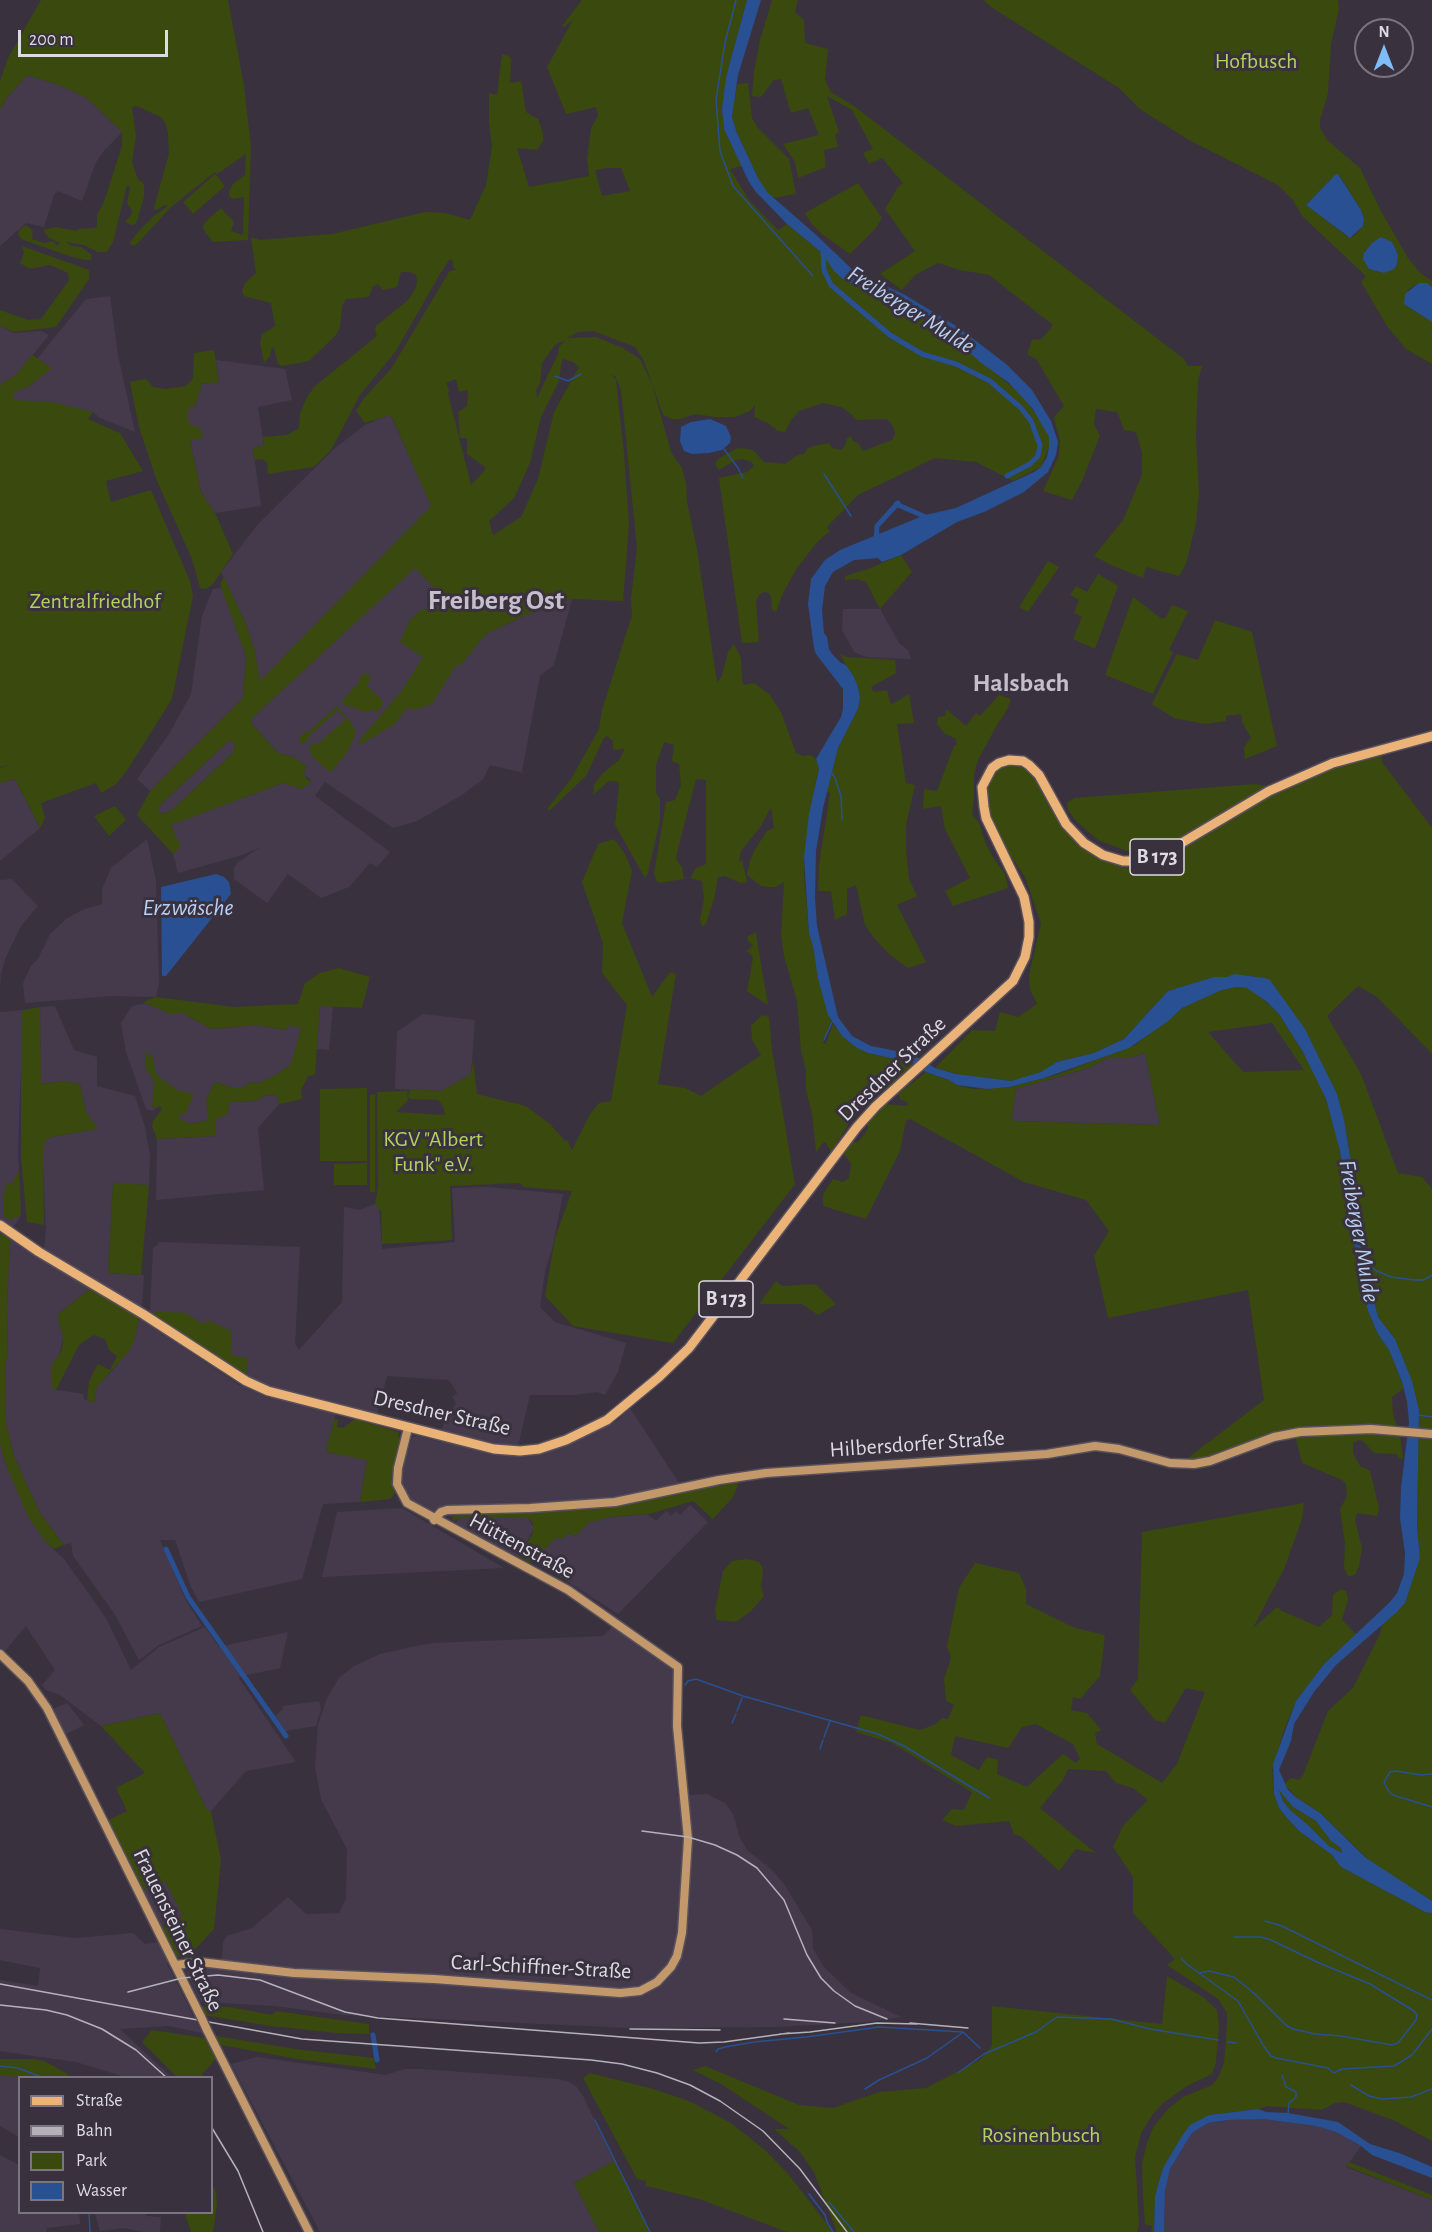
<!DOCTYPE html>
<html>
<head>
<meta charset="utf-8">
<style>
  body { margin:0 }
  #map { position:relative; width:1432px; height:2232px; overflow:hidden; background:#39323e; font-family:"Alegreya Sans",sans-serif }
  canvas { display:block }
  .legend { position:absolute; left:18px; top:2076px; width:195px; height:138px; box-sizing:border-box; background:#39323e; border:2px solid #7b7580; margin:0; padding:8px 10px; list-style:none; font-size:18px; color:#dedae2 }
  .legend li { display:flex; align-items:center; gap:12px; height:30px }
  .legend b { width:30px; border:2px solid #7b7580 }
  .north { position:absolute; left:1354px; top:18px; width:60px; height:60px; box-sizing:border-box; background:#39323e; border:2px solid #7b7580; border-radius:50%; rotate:0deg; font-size:16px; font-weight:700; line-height:24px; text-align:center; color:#dedae2 }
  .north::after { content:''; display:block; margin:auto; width:21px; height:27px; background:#7fbdfa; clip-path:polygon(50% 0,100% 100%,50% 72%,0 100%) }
  .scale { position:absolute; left:18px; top:30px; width:150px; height:27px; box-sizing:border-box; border:3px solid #dedae2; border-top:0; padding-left:8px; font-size:18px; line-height:21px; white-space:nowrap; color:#dedae2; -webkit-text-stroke:4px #39323e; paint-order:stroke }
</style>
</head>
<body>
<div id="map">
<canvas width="1432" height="2232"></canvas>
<ul class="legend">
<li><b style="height:8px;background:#ebb377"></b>Straße</li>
<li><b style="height:8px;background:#b5b1ba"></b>Bahn</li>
<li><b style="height:16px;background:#3a490d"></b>Park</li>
<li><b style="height:16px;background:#285092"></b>Wasser</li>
</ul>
<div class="north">N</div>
<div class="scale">200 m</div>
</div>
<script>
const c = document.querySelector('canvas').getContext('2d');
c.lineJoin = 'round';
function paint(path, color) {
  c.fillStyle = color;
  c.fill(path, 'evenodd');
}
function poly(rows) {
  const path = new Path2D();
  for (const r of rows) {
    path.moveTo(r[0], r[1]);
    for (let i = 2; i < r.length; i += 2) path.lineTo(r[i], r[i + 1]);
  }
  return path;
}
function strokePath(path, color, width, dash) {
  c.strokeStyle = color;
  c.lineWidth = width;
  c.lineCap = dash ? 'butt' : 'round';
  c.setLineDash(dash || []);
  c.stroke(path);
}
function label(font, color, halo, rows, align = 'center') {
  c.font = font + ' "Alegreya Sans",sans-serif';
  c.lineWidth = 6;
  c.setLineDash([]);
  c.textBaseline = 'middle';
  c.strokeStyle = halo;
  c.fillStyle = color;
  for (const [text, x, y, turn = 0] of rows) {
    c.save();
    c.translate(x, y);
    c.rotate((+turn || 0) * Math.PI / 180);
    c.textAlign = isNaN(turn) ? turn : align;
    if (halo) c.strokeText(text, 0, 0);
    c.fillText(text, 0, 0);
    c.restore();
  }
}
const built = poly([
  [27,75,59,85,87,98,122,132,104,151,96,162,82,201,58,191,54,195,44,227,26,223,0,246,0,110,6,99],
  [110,296,118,355,135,432,100,418,93,412,13,400,13,392,28,387,51,368,37,359,86,299],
  [0,326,14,333,41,331,49,335,16,375,0,385],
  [216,360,285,369,292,400,258,407,264,446,253,448,261,506,215,513,201,492,190,439,203,438,187,423,187,409,195,406,202,384,219,382],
  [390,414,432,506,260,682,255,652,247,626,221,572,259,523,334,449,365,425],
  [415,567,448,601,423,644,486,634,526,615,572,599,554,665,540,676,522,771,524,773,490,765,483,779,462,795,417,821,393,828,325,782,315,796,390,852,377,867,370,863,349,887,321,898,288,874,267,903,234,879,234,868,237,863,259,848,239,856,178,873,173,854,180,847,170,825,283,783,301,789,311,780,303,774,307,767,294,757,278,753,252,724,251,719],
  [222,588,246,656,243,698,150,791,137,779,169,734,191,694,202,616,213,589],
  [843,609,880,609,899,643,908,650,911,659,866,657,854,652,842,630],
  [230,740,235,745,233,753,172,810,162,814,158,810,162,803],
  [15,779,40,828,0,861,0,783],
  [147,839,156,880,159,982,156,997,111,996,25,1003,23,983,31,966,38,959,50,934,66,919,82,910,102,904,102,889,111,868],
  [12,879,38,906,21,926,5,959,1,974,0,987,0,880],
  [147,1003,168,1013,182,1013,211,1029,256,1025,285,1030,287,1024,301,1027,297,1049,291,1064,277,1075,259,1083,251,1082,244,1087,231,1087,215,1082,206,1099,209,1120,188,1124,178,1118,178,1115,169,1100,152,1111,146,1109,126,1052,121,1023,132,1006],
  [55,1006,74,1050,97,1057,97,1086,135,1096,145,1127,150,1156,149,1185,113,1184,108,1273,144,1275,142,1307,44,1248,46,1231,42,1143,51,1137,97,1129,86,1112,80,1084,62,1081,41,1084,40,1007],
  [320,1006,333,1006,329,1050,317,1049],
  [23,1010,18,1152,21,1215,16,1224,12,1227,0,1220,0,1012],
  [423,1014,475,1020,471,1074,441,1091,395,1089,397,1032],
  [1145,1053,1160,1125,1014,1121,1012,1118,1016,1089,1089,1068,1108,1058,1128,1058],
  [266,1095,277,1096,279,1104,258,1128,264,1190,156,1200,157,1139,215,1136,215,1120,230,1102,256,1101],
  [487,1187,563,1194,552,1249,545,1271,540,1307,555,1322,626,1343,618,1372,605,1395,597,1392,574,1395,530,1395,516,1455,539,1453,563,1446,617,1421,630,1408,679,1483,618,1498,431,1513,412,1504,403,1490,402,1469,412,1437,417,1436,441,1442,441,1430,456,1403,452,1397,457,1393,449,1380,387,1376,377,1416,337,1409,326,1452,367,1459,360,1502,323,1504,302,1579,199,1602,191,1587,175,1540,160,1540,185,1599,202,1626,159,1645,139,1660,114,1613,73,1556,71,1543,64,1545,40,1513,14,1456,6,1421,5,1361,8,1357,7,1308,10,1239,91,1288,57,1315,63,1337,52,1389,83,1394,84,1399,94,1403,97,1387,115,1368,135,1338,139,1318,239,1385,270,1399,269,1386,248,1377,150,1312,153,1248,158,1245,158,1242,300,1247,295,1344,299,1350,342,1302,344,1207,359,1210,375,1204,379,1206,382,1249,455,1242,452,1188],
  [0,1444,6,1465,45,1541,64,1559,106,1618,131,1670,159,1647,205,1627,219,1647,288,1632,280,1668,238,1677,296,1762,246,1771,211,1811,207,1810,160,1713,101,1726,60,1695,46,1690,42,1685,55,1670,26,1626,4,1652,0,1649],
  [690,1505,708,1522,618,1614,548,1569,535,1558,557,1537,560,1540,570,1533,575,1536,592,1519,647,1514,656,1521,666,1511,671,1516,676,1511,680,1515],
  [402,1508,504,1568,322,1577,337,1512],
  [460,1518,528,1518,534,1528,519,1557,454,1525],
  [612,1627,674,1669,675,1673,673,1705,679,1776,677,1796,707,1794,725,1803,733,1814,740,1838,747,1850,771,1869,784,1884,812,1930,813,1949,824,1967,851,1993,901,2017,868,2022,774,2027,631,2028,343,2015,275,2006,201,2002,186,1972,197,1965,208,1966,222,1960,223,1942,227,1936,252,1928,288,1897,306,1914,339,1913,346,1899,347,1849,321,1799,315,1767,318,1725,327,1698,339,1678,354,1666,380,1654,411,1647,434,1643,603,1636],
  [319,1701,321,1709,316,1726,285,1731,275,1716,283,1709,282,1706],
  [67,1703,84,1725,65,1735,53,1709],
  [165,1880,183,1916,161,1927,143,1890],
  [0,1929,75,1938,133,1933,145,1944,159,1942,168,1961,167,1964,202,2033,169,2026,120,2029,171,2077,125,2077,76,2062,0,2051,0,1980,38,1986,40,1968,0,1960],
  [257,2057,386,2075,404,2069,421,2069,559,2079,569,2082,576,2086,583,2096,614,2161,574,2183,599,2232,320,2232,231,2064],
  [15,2075,22,2077,20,2078,19,2137,0,2126,0,2076],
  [1263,2119,1316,2126,1336,2132,1361,2146,1346,2167,1432,2200,1432,2232,1164,2232,1165,2191,1168,2174,1173,2164,1192,2133,1208,2123,1228,2120],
  [0,2155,19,2165,20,2212,79,2213,80,2224,47,2228,46,2232,0,2232],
  [95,2213,146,2213,146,2216,161,2217,160,2232,143,2232,124,2228,100,2231]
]);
const green = poly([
  [41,0,228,0,244,86,251,147,248,240,213,242,203,229,204,223,221,208,234,222,231,231,243,235,244,197,233,199,229,196,229,191,233,184,245,175,246,154,217,174,215,172,171,207,137,244,132,246,130,242,139,231,154,216,168,206,165,205,156,210,154,208,169,153,168,133,165,122,160,117,137,106,132,107,136,135,132,163,138,179,144,184,144,197,136,224,132,225,125,222,131,215,132,210,127,204,130,187,127,185,113,242,107,252,98,252,84,245,66,242,71,246,81,247,92,255,91,260,85,260,69,256,21,239,18,234,19,230,26,225,33,231,32,239,44,243,53,241,57,246,60,243,49,238,43,230,56,227,77,231,79,229,95,228,97,226,97,215,104,202,122,146,122,132,87,98,59,85,27,75,6,99,0,110,0,81,8,58],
  [582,0,747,0,726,77,722,110,724,129,742,166,730,169,749,200,778,230,787,224,822,253,844,280,916,313,952,337,1023,396,1045,428,1049,437,1049,447,1041,467,1013,481,976,462,935,458,858,495,827,527,830,531,818,541,797,568,783,593,776,612,772,610,771,597,769,593,764,592,760,594,756,600,759,642,742,643,719,478,747,472,754,466,751,462,743,459,736,460,719,470,715,464,718,459,735,449,741,448,753,450,764,462,785,464,798,455,804,454,808,448,813,446,829,443,832,448,841,450,845,446,847,438,851,436,853,441,859,444,863,451,892,440,895,434,893,426,887,419,856,420,850,413,841,407,823,403,799,411,791,420,785,432,778,431,768,423,754,417,755,405,750,411,735,417,714,417,696,414,680,419,672,419,663,415,644,361,635,347,593,331,578,332,567,338,596,337,623,348,640,359,652,384,671,452,682,468,686,483,687,502,697,549,717,682,722,676,728,652,734,644,741,658,742,681,744,685,754,683,769,694,781,712,796,753,803,756,811,755,816,759,819,769,816,780,806,842,804,873,809,934,813,946,818,979,831,1021,823,1043,825,1044,827,1041,833,1024,842,1036,857,1048,868,1053,913,1063,910,1070,891,1086,874,1095,856,1112,831,1152,826,1143,824,1142,816,1152,812,1113,806,1091,806,1070,801,1051,797,1001,784,956,781,935,784,882,776,887,768,887,761,886,747,875,750,860,755,849,767,831,774,828,771,807,761,826,741,851,739,862,742,860,747,882,740,883,725,876,718,877,714,899,706,924,702,926,700,920,704,899,702,881,690,878,696,868,706,864,706,780,696,779,678,849,676,859,682,867,684,879,659,883,656,880,654,873,666,802,675,800,681,785,679,764,672,761,674,745,664,742,656,765,656,793,660,799,660,820,648,873,645,878,615,825,619,784,616,781,609,781,593,795,594,785,602,774,619,760,625,748,618,750,613,749,613,741,607,736,604,738,586,776,550,810,547,809,571,779,599,729,602,710,632,615,631,599,637,548,621,390,615,376,611,375,616,380,624,453,629,524,623,601,572,599,526,615,486,634,460,666,457,664,432,704,415,710,407,708,395,724,360,745,359,741,403,689,423,657,400,642,409,621,422,609,443,610,448,602,415,568,251,719,252,724,278,753,294,757,307,767,303,774,311,783,301,789,283,783,171,825,181,847,173,854,137,815,150,791,243,698,246,656,220,584,224,577,247,626,255,652,260,681,431,506,391,415,365,423,356,411,364,398,391,369,449,272,456,269,453,268,453,260,449,260,440,274,396,351,360,395,331,450,314,467,268,474,267,462,262,459,254,460,253,447,264,446,263,437,287,435,299,428,300,413,307,397,315,386,377,336,375,331,376,326,408,300,416,288,417,281,416,275,410,272,401,272,397,287,383,290,378,284,372,287,370,295,367,297,346,299,342,307,340,328,335,336,309,361,282,366,278,364,274,348,272,347,270,356,264,363,260,343,262,334,275,326,271,303,244,296,242,291,245,283,256,273,251,237,260,240,332,234,425,212,445,213,470,220,486,185,492,146,489,123,489,93,497,95,502,54,509,56,511,59,510,83,521,81,526,112,538,119,543,133,543,141,537,150,517,148,529,187,589,176,587,159,591,128,598,116,596,107,566,114,547,67,573,20,564,27,562,26],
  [607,168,621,168,630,191,602,196,595,170],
  [565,340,559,347,558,354,537,398,536,390,540,384,542,363,555,345],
  [562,359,573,362,579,367,554,412,538,479,521,517,493,535,489,521,514,498,530,463,541,417,559,381],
  [456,379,459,392,468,390,467,406,458,412,460,438,467,438,467,454,485,467,485,470,471,485,448,394,449,390,446,383],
  [230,740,235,745,233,753,172,810,162,814,158,810,162,803],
  [772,0,798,0,795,12,804,20,805,43,828,49,825,80,831,92,854,106,1184,359,1188,366,1202,366,1198,381,1196,436,1199,493,1196,523,1186,564,1179,576,1146,567,1143,578,1111,565,1094,556,1123,520,1142,475,1142,453,1136,432,1124,430,1117,412,1096,409,1094,424,1100,436,1082,481,1072,500,1043,491,1059,456,1060,441,1054,417,1064,406,1037,360,1027,354,1032,340,1042,339,1053,325,989,275,960,270,938,263,915,275,902,290,880,274,915,251,885,209,898,187,903,183,882,158,869,164,863,153,873,149,852,110,827,96,839,132,835,135,838,147,824,150,826,167,798,178,795,162,783,144,819,135,808,108,791,113,781,79,774,80,761,97,752,96,754,71,760,40],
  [983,0,1338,0,1339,9,1331,44,1328,93,1320,120,1320,128,1328,141,1360,168,1382,213,1408,258,1420,273,1432,281,1432,287,1419,283,1409,289,1404,304,1432,322,1432,364,1406,349,1387,326,1361,282,1366,276,1302,216,1293,200,1278,185,1187,139,1140,109,1119,88,991,7],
  [1335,175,1340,176,1361,210,1364,219,1363,226,1353,237,1348,237,1306,205],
  [1372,243,1398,255,1397,264,1384,273,1369,269,1364,253],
  [748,83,752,118,758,128,789,159,796,194,773,198,768,194,758,178,737,133,732,117,734,97,738,84],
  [215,174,225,186,193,214,183,202],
  [858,183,882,218,875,229,850,254,823,235,811,223,805,213],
  [22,246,89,270,89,279,56,327,14,332,0,326,0,310,28,320,41,319,69,280,68,273,55,267,49,265,30,269,20,263,24,253],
  [214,350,219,382,202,384,195,406,187,409,187,423,201,429,203,438,190,440,201,492,215,513,233,554,213,584,206,589,200,588,192,559,157,481,139,427,130,382,146,379,153,387,166,389,186,386,193,378,194,353],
  [32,355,52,368,28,387,13,392,13,400,52,402,93,412,88,419,120,433,143,471,106,481,111,502,151,490,190,581,193,596,172,699,128,769,116,784,101,793,96,783,41,803,45,818,40,828,15,779,0,783,0,768,11,764,0,767,0,385,16,375],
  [901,555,912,572,880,609,866,582,857,579,845,580,845,576,868,569],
  [1048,561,1059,567,1028,612,1019,607],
  [1098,574,1118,586,1095,649,1073,639,1082,617,1074,613,1079,600,1070,595,1076,586,1087,592],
  [1133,597,1162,619,1166,617,1172,605,1188,611,1169,650,1173,652,1153,694,1105,675],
  [1215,620,1252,632,1277,746,1245,759,1244,747,1251,738,1242,722,1241,714,1226,716,1226,721,1205,724,1174,718,1152,704,1177,654,1198,660],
  [840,654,847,657,895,660,896,673,871,687,874,692,887,690,891,705,909,694,914,723,897,724,906,783,915,785,906,825,906,850,909,879,917,896,897,905,926,962,908,968,890,955,874,938,865,925,856,885,847,889,847,914,835,920,831,891,818,891,819,865,830,793,826,792,838,748,858,709,860,698,858,687],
  [365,673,371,677,367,686,382,700,383,704,377,713,371,709,368,713,343,704,342,701,358,683,362,674],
  [999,695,1011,699,1007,710,997,725,978,760,974,774,974,797,972,814,979,823,985,842,994,859,1005,874,1008,888,953,906,945,891,970,878,945,829,941,806,923,809,924,789,937,791,954,746,957,745,956,739,944,733,937,724,938,717,945,716,946,710,950,712,966,726,976,713,980,716],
  [337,706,352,724,356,733,348,751,333,770,328,771,312,756,309,749,314,742,317,745,346,719,338,710,309,736,310,738,306,742,301,744,299,738,305,732,307,733],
  [1381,754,1382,762,1432,828,1432,1054,1377,997,1358,986,1327,1016,1361,1074,1398,1173,1422,1177,1432,1189,1432,1901,1373,1864,1320,1813,1297,1798,1284,1784,1291,1778,1299,1780,1303,1775,1328,1711,1353,1688,1380,1634,1382,1625,1405,1603,1420,1558,1417,1527,1419,1410,1395,1339,1378,1317,1364,1257,1356,1186,1353,1181,1348,1141,1337,1094,1292,1010,1254,976,1234,975,1227,977,1214,977,1168,991,1124,1039,1094,1053,1057,1062,1049,1069,1021,1079,1011,1081,970,1077,935,1068,972,1030,995,1031,1000,1012,1018,1017,1037,1004,1030,989,1029,975,1041,923,1025,877,1004,846,988,810,986,793,989,780,997,769,1013,765,1027,769,1034,777,1060,822,1082,846,1105,861,1122,865,1137,865,1278,790,1341,764],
  [1255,784,1268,786,1164,849,1149,852,1127,851,1098,840,1077,822,1068,810,1067,804,1068,802,1075,798],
  [115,806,126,820,109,836,94,816],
  [614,839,625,854,632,871,622,923,652,997,670,972,676,974,658,1084,685,1088,701,1096,761,1055,752,1040,751,1026,762,1015,769,1017,772,1050,795,1184,673,1343,573,1326,545,1296,555,1238,572,1191,524,1187,520,1183,450,1186,452,1240,382,1244,381,1211,375,1204,378,1188,377,1092,407,1091,408,1101,396,1112,445,1115,443,1106,438,1100,410,1099,408,1097,410,1089,441,1091,471,1074,473,1061,477,1094,526,1106,550,1124,565,1141,567,1140,572,1150,590,1114,599,1103,611,1101,627,1005,602,973,603,943,582,882,598,844],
  [756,932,758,946,768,1005,747,991,753,958,750,953,746,952,753,945,748,941,747,937],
  [339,968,370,977,362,1008,320,1006,315,1075,308,1076,301,1090,302,1099,279,1104,277,1096,266,1095,256,1101,230,1102,228,1114,215,1120,215,1136,157,1139,152,1126,153,1121,162,1109,160,1106,152,1108,154,1081,145,1067,146,1051,153,1058,155,1071,159,1077,177,1090,194,1094,186,1113,179,1115,178,1117,189,1124,208,1120,206,1099,215,1082,231,1087,244,1087,251,1082,259,1083,276,1075,291,1064,301,1028,288,1025,286,1030,256,1025,211,1029,182,1013,168,1013,143,1002,156,997,234,1007,298,1004,305,983,320,973],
  [1237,987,1247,988,1257,994,1279,1014,1303,1052,1322,1088,1337,1135,1359,1274,1368,1311,1378,1334,1389,1350,1404,1388,1392,1397,1393,1414,1400,1436,1403,1458,1400,1459,1396,1454,1374,1453,1363,1441,1359,1440,1353,1443,1353,1453,1360,1466,1370,1471,1379,1508,1377,1516,1357,1513,1355,1520,1362,1548,1359,1566,1355,1575,1348,1576,1344,1568,1345,1543,1340,1509,1347,1496,1346,1484,1342,1480,1302,1463,1294,1430,1208,1459,1181,1463,1264,1400,1248,1290,1108,1318,1094,1256,1109,1231,1086,1200,1024,1182,910,1119,906,1121,900,1151,866,1219,823,1206,823,1194,833,1179,843,1182,849,1178,851,1163,844,1154,852,1142,858,1142,868,1129,867,1122,886,1104,907,1106,908,1102,901,1100,898,1094,926,1072,949,1080,957,1085,973,1089,1009,1087,1056,1075,1135,1045,1182,1008,1222,990],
  [1272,1023,1304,1070,1243,1072,1208,1032],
  [1145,1053,1160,1125,1014,1121,1012,1118,1016,1089,1089,1068,1108,1058,1128,1058],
  [40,1007,41,1084,62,1081,80,1084,86,1112,98,1129,51,1137,43,1143,44,1225,27,1222,21,1157,21,1016,23,1010],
  [367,1088,367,1161,320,1161,320,1089],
  [375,1094,375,1192,370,1192,370,1095],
  [367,1163,367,1185,334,1185,334,1164],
  [19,1171,21,1215,11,1220,3,1216,3,1199,7,1182,11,1185],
  [113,1183,149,1185,141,1275,108,1273],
  [0,1233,10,1239,7,1308,8,1357,5,1361,6,1421,14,1456,40,1513,64,1545,53,1549,45,1541,27,1515,6,1465,0,1444],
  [776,1281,782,1286,815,1284,836,1304,818,1315,802,1304,759,1304],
  [91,1288,139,1318,135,1338,130,1350,97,1387,94,1403,87,1400,89,1382,93,1373,98,1364,110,1370,117,1356,109,1350,105,1339,93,1335,79,1345,56,1390,52,1389,51,1366,62,1350,63,1337,57,1315],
  [155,1311,186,1313,203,1324,208,1320,231,1331,232,1353,234,1356,248,1358,247,1374,244,1375,154,1314],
  [334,1419,338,1420,337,1427,343,1428,355,1419,398,1432,400,1444,393,1475,395,1486,394,1495,390,1499,360,1502,367,1460,326,1452],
  [737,1479,738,1485,733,1497,713,1519,693,1501,649,1514,609,1517,594,1522,592,1520,575,1536,570,1533,560,1540,557,1537,531,1563,519,1557,533,1533,533,1523,528,1518,460,1518,455,1521,452,1520,453,1516,460,1514,520,1512,587,1507],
  [1304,1503,1302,1519,1284,1569,1253,1628,1277,1607,1282,1611,1319,1627,1332,1615,1333,1595,1341,1589,1346,1591,1348,1599,1342,1620,1356,1634,1324,1664,1296,1701,1284,1730,1272,1770,1274,1794,1279,1808,1287,1818,1299,1831,1332,1855,1341,1867,1425,1912,1432,1913,1432,2141,1395,2121,1344,2102,1335,2103,1321,2110,1267,2106,1258,2109,1209,2115,1190,2126,1163,2168,1155,2196,1154,2232,1151,2232,1152,2226,1145,2224,1143,2196,1142,2164,1147,2143,1154,2126,1168,2109,1183,2097,1212,2085,1218,2078,1224,2063,1227,2025,1227,2013,1218,1999,1167,1965,1175,1959,1133,1913,1133,1877,1113,1847,1123,1826,1148,1800,1133,1788,1116,1783,1106,1771,1068,1769,1063,1780,1040,1808,1096,1853,1076,1849,1059,1871,1022,1837,1014,1834,1009,1821,956,1826,942,1820,952,1809,964,1810,972,1792,892,1743,856,1732,861,1715,920,1730,936,1724,942,1718,948,1719,954,1705,946,1701,944,1679,951,1658,947,1646,959,1588,975,1563,1019,1573,1026,1589,1026,1604,1075,1628,1105,1635,1100,1676,1080,1699,1073,1697,1071,1710,1087,1713,1101,1730,1095,1733,1097,1744,1162,1783,1177,1764,1205,1692,1186,1688,1165,1723,1155,1720,1130,1690,1138,1679,1142,1532],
  [1036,1724,1073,1744,1080,1759,1076,1763,1063,1754,1027,1787,997,1774,998,1760,987,1757,979,1770,951,1755,955,1736,1008,1748,1022,1727],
  [747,1559,759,1562,763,1569,761,1587,764,1596,751,1611,736,1622,717,1620,715,1611,723,1571,732,1561],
  [160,1713,207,1810,211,1811,221,1860,214,1929,187,1958,181,1958,174,1954,161,1927,183,1916,165,1881,143,1890,105,1822,127,1811,116,1788,145,1773,101,1726],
  [1279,1789,1293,1807,1316,1821,1331,1841,1341,1848,1342,1853,1329,1846,1307,1824,1290,1810,1283,1801],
  [1167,1976,1203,1997,1217,2010,1219,2025,1216,2062,1212,2074,1187,2086,1163,2103,1153,2114,1142,2131,1135,2156,1139,2224,1137,2232,837,2232,814,2172,800,2152,774,2129,789,2129,721,2084,693,2070,705,2066,799,2105,833,2108,879,2092,926,2088,980,2060,992,2046,992,2006,1162,2024],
  [198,2006,230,2007,272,2015,276,2011,369,2024,369,2034,336,2033,271,2026,203,2015],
  [152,2030,205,2038,216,2059,202,2074,203,2077,177,2077,142,2042],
  [216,2036,295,2049,374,2058,376,2069,297,2059,221,2045],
  [0,2059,33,2059,44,2061,68,2074,67,2078,0,2076],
  [590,2073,650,2088,689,2101,731,2123,765,2150,789,2175,833,2232,787,2232,699,2199,646,2186,646,2181,637,2179,583,2078],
  [614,2161,615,2161,650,2232,599,2232,574,2183],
  [1349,2162,1432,2195,1432,2200,1346,2166],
  [212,2184,216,2193,217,2205,213,2232,191,2232,185,2213,212,2212]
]);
const water = poly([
  [747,0,761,0,738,75,732,117,737,133,758,178,768,193,814,233,854,271,905,295,958,327,1006,364,1032,390,1051,421,1058,442,1056,455,1048,472,1024,492,984,512,957,522,901,555,882,562,878,558,854,560,833,572,825,586,822,610,824,633,827,637,829,649,832,654,841,663,846,665,854,677,858,687,860,698,858,709,838,748,823,808,816,851,815,898,817,926,838,1017,852,1036,871,1046,912,1054,935,1068,956,1074,1011,1081,1041,1072,1057,1062,1094,1053,1124,1039,1168,991,1214,977,1227,977,1234,974,1265,978,1270,980,1305,1029,1337,1094,1344,1120,1360,1215,1364,1257,1378,1317,1395,1339,1412,1381,1419,1410,1417,1527,1420,1558,1405,1603,1397,1612,1336,1665,1314,1692,1294,1724,1291,1741,1279,1770,1288,1790,1297,1798,1320,1813,1366,1858,1432,1901,1432,1913,1425,1912,1341,1867,1332,1855,1299,1831,1287,1818,1279,1808,1274,1794,1273,1764,1296,1701,1324,1664,1389,1603,1397,1593,1404,1574,1405,1553,1400,1518,1401,1488,1409,1422,1407,1401,1402,1382,1389,1350,1378,1334,1368,1311,1359,1274,1340,1151,1326,1099,1303,1052,1279,1014,1267,1002,1247,988,1237,987,1222,990,1182,1008,1167,1022,1129,1048,1044,1078,1009,1087,987,1089,957,1085,949,1080,926,1072,913,1063,868,1053,857,1048,842,1036,828,1015,818,979,813,946,809,934,804,857,809,814,819,769,816,759,841,717,843,709,843,689,816,654,814,648,808,604,811,579,825,560,840,550,925,515,956,508,1034,472,1041,467,1047,457,1049,447,1049,437,1032,408,1009,383,980,362,952,337,926,319,844,280,834,271,822,253,787,224,756,192,749,182,724,129,722,109,726,77],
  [1279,1790,1293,1807,1316,1821,1331,1841,1341,1848,1342,1853,1329,1846,1307,1824,1290,1810,1283,1801],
  [1338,174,1361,210,1364,219,1363,226,1350,238,1306,205,1335,175],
  [1381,237,1392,242,1398,255,1397,264,1394,269,1384,273,1369,269,1363,259,1364,253,1372,243],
  [1419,283,1427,283,1432,287,1432,322,1404,304,1405,294],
  [710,419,726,426,731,437,730,443,722,450,709,453,692,454,684,451,680,441,681,427,691,422],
  [216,874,224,877,229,882,231,894,166,976,162,976,161,887],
  [1258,2109,1266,2112,1288,2113,1338,2122,1370,2144,1402,2154,1432,2167,1432,2178,1372,2155,1361,2146,1336,2132,1316,2126,1263,2119,1228,2120,1208,2123,1192,2133,1170,2169,1165,2191,1164,2232,1154,2232,1155,2196,1163,2168,1182,2136,1190,2125,1209,2115]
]);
const stream = poly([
  [736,0,725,43,716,100,720,151,733,186,813,276],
  [555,376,568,381,581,374],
  [724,449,738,468,743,478],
  [824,474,851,516],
  [830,770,835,778,841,796,842,820],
  [824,1040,832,1022],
  [1365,1260,1375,1270,1391,1277,1415,1280,1424,1280,1432,1275],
  [1418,1415,1432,1417],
  [685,1685,688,1681,696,1679,743,1696,878,1734,904,1746,989,1798],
  [737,1711,742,1698],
  [732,1723,736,1714],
  [824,1737,830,1721],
  [820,1749,823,1740],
  [1432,1774,1421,1775,1396,1771,1390,1772,1384,1782,1388,1790,1393,1795,1432,1807],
  [1265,1921,1282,1926,1432,2000],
  [1181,1958,1188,1965,1238,2001,1263,2045,1271,2056,1276,2058,1328,2068,1334,2073,1342,2069,1394,2066,1412,2055,1432,2029],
  [1199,1973,1209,1971,1234,1977,1255,1994,1286,2025,1293,2029,1315,2034,1341,2036,1392,2045,1398,2043,1416,2020,1417,2015,1414,2011,1370,1984,1317,1962,1271,1940,1261,1937,1234,1937],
  [1228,2042,1236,2043],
  [716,2052,718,2049,725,2047,754,2042,806,2037,879,2027,963,2032,980,2048],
  [0,2066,18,2068,44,2078],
  [958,2073,984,2054,1036,2032,1057,2017,1111,2019,1150,2029,1218,2040],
  [1282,2075,1286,2087,1296,2092,1296,2097,1289,2103,1288,2114],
  [1351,2085,1369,2096,1382,2099,1411,2097,1432,2089],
  [865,2089,879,2080,927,2058,962,2033],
  [595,2120,650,2232],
  [809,2194,825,2215,827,2222,833,2232],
  [829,2202,854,2232],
  [89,2212,90,2232]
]);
const canal = poly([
  [823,251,824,270,831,285,890,335,922,354,956,364,990,381,1021,408,1031,421,1040,445,1038,456,1030,464,1007,476],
  [896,504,928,518],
  [876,542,877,526,898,503],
  [166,1549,188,1597,286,1736],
  [373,2035,377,2060]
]);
const secondary = poly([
  [434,1520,441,1512,447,1510,530,1508,615,1502,719,1480,766,1473,1047,1454,1095,1446,1119,1449,1170,1463,1194,1464,1210,1461,1274,1437,1300,1432,1371,1429,1432,1434],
  [0,1654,28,1681,47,1708,201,2017],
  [176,1965,200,1962,294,1973,434,1979,620,1993,640,1991,657,1982,671,1967,677,1956,682,1933,688,1839,677,1726,678,1667,568,1590,407,1503,397,1484,398,1468,408,1428],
  [207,2030,309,2232]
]);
const primary = poly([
  [0,1225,39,1252,143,1314,246,1381,268,1391,494,1449,520,1451,539,1449,566,1440,607,1420,659,1377,689,1348,857,1127,876,1106,1013,981,1025,957,1029,937,1029,922,1024,897,986,818,984,807,982,787,992,768,999,763,1009,760,1023,761,1029,765,1039,775,1066,824,1084,843,1103,855,1123,861,1141,861,1158,857,1269,791,1333,763,1432,736]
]);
const rail = poly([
  [642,1831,688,1837,715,1845,737,1855,757,1868,784,1900,807,1955,821,1978,834,1991,855,2006,887,2019],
  [0,1984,302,2039,591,2060,622,2064,657,2073,690,2085,720,2101,763,2131,800,2169,847,2232],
  [128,1992,182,1978,218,1975,260,1980,345,2012,378,2018,699,2043,724,2042,789,2033],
  [0,2005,46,2010,67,2015,102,2029,136,2050,167,2078],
  [784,2019,835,2023],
  [910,2023,968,2028],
  [630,2029,720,2030],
  [780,2034,810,2032,877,2023,917,2024],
  [212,2128,238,2171,263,2232]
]);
const secondaryBridge = poly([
  [201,2017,207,2030]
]);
const shields = [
  [1157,857,54],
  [726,1299,54]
];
const shieldNames = [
  ["B 173",1157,857],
  ["B 173",726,1299]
];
const parkNames = [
  ["Hofbusch",1256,61],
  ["Zentralfriedhof",95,601],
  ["KGV \"Albert",433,1139],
  ["Funk\" e.V.",433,1164],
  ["Rosinenbusch",1041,2135]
];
const streetNames = [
  ["Dresdner Straße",892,1069,-44],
  ["Dresdner Straße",442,1413,13],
  ["Hilbersdorfer Straße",917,1444,-4],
  ["Hüttenstraße",522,1546,28],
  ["Frauensteiner Straße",178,1930,64],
  ["Carl-Schiffner-Straße",541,1967,3]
];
const waterNames = [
  ["Freiberger Mulde",911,310,32],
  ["Erzwäsche",188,908],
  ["Freiberger Mulde",1359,1231,80]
];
const quarterNames = [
  ["Halsbach",1021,683]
];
const districtNames = [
  ["Freiberg Ost",496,601]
];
paint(built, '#443a4c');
paint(green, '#3a490d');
paint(water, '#285092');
strokePath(stream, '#285092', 1.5);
strokePath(canal, '#285092', 5);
strokePath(secondary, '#57505c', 11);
strokePath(primary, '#57505c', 12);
strokePath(secondary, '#c3986a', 8);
strokePath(primary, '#ebb377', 9);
strokePath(rail, '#b5b1ba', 1.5);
strokePath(secondaryBridge, '#57505c', 11, []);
strokePath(secondaryBridge, '#c3986a', 8);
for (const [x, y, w] of shields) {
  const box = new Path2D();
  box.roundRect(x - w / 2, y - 18, w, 36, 4.5);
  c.fillStyle = '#39323e';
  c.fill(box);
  strokePath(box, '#dedae2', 1.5);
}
label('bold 21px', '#dedae2', null, shieldNames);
label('22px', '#b1d25d', '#39323e', parkNames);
label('22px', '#dedae2', '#39323e', streetNames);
label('italic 24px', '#b8cff5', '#39323e', waterNames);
label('bold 26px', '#c6bdcd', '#39323e', quarterNames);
label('bold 28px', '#c6bdcd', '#39323e', districtNames);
</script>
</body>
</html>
